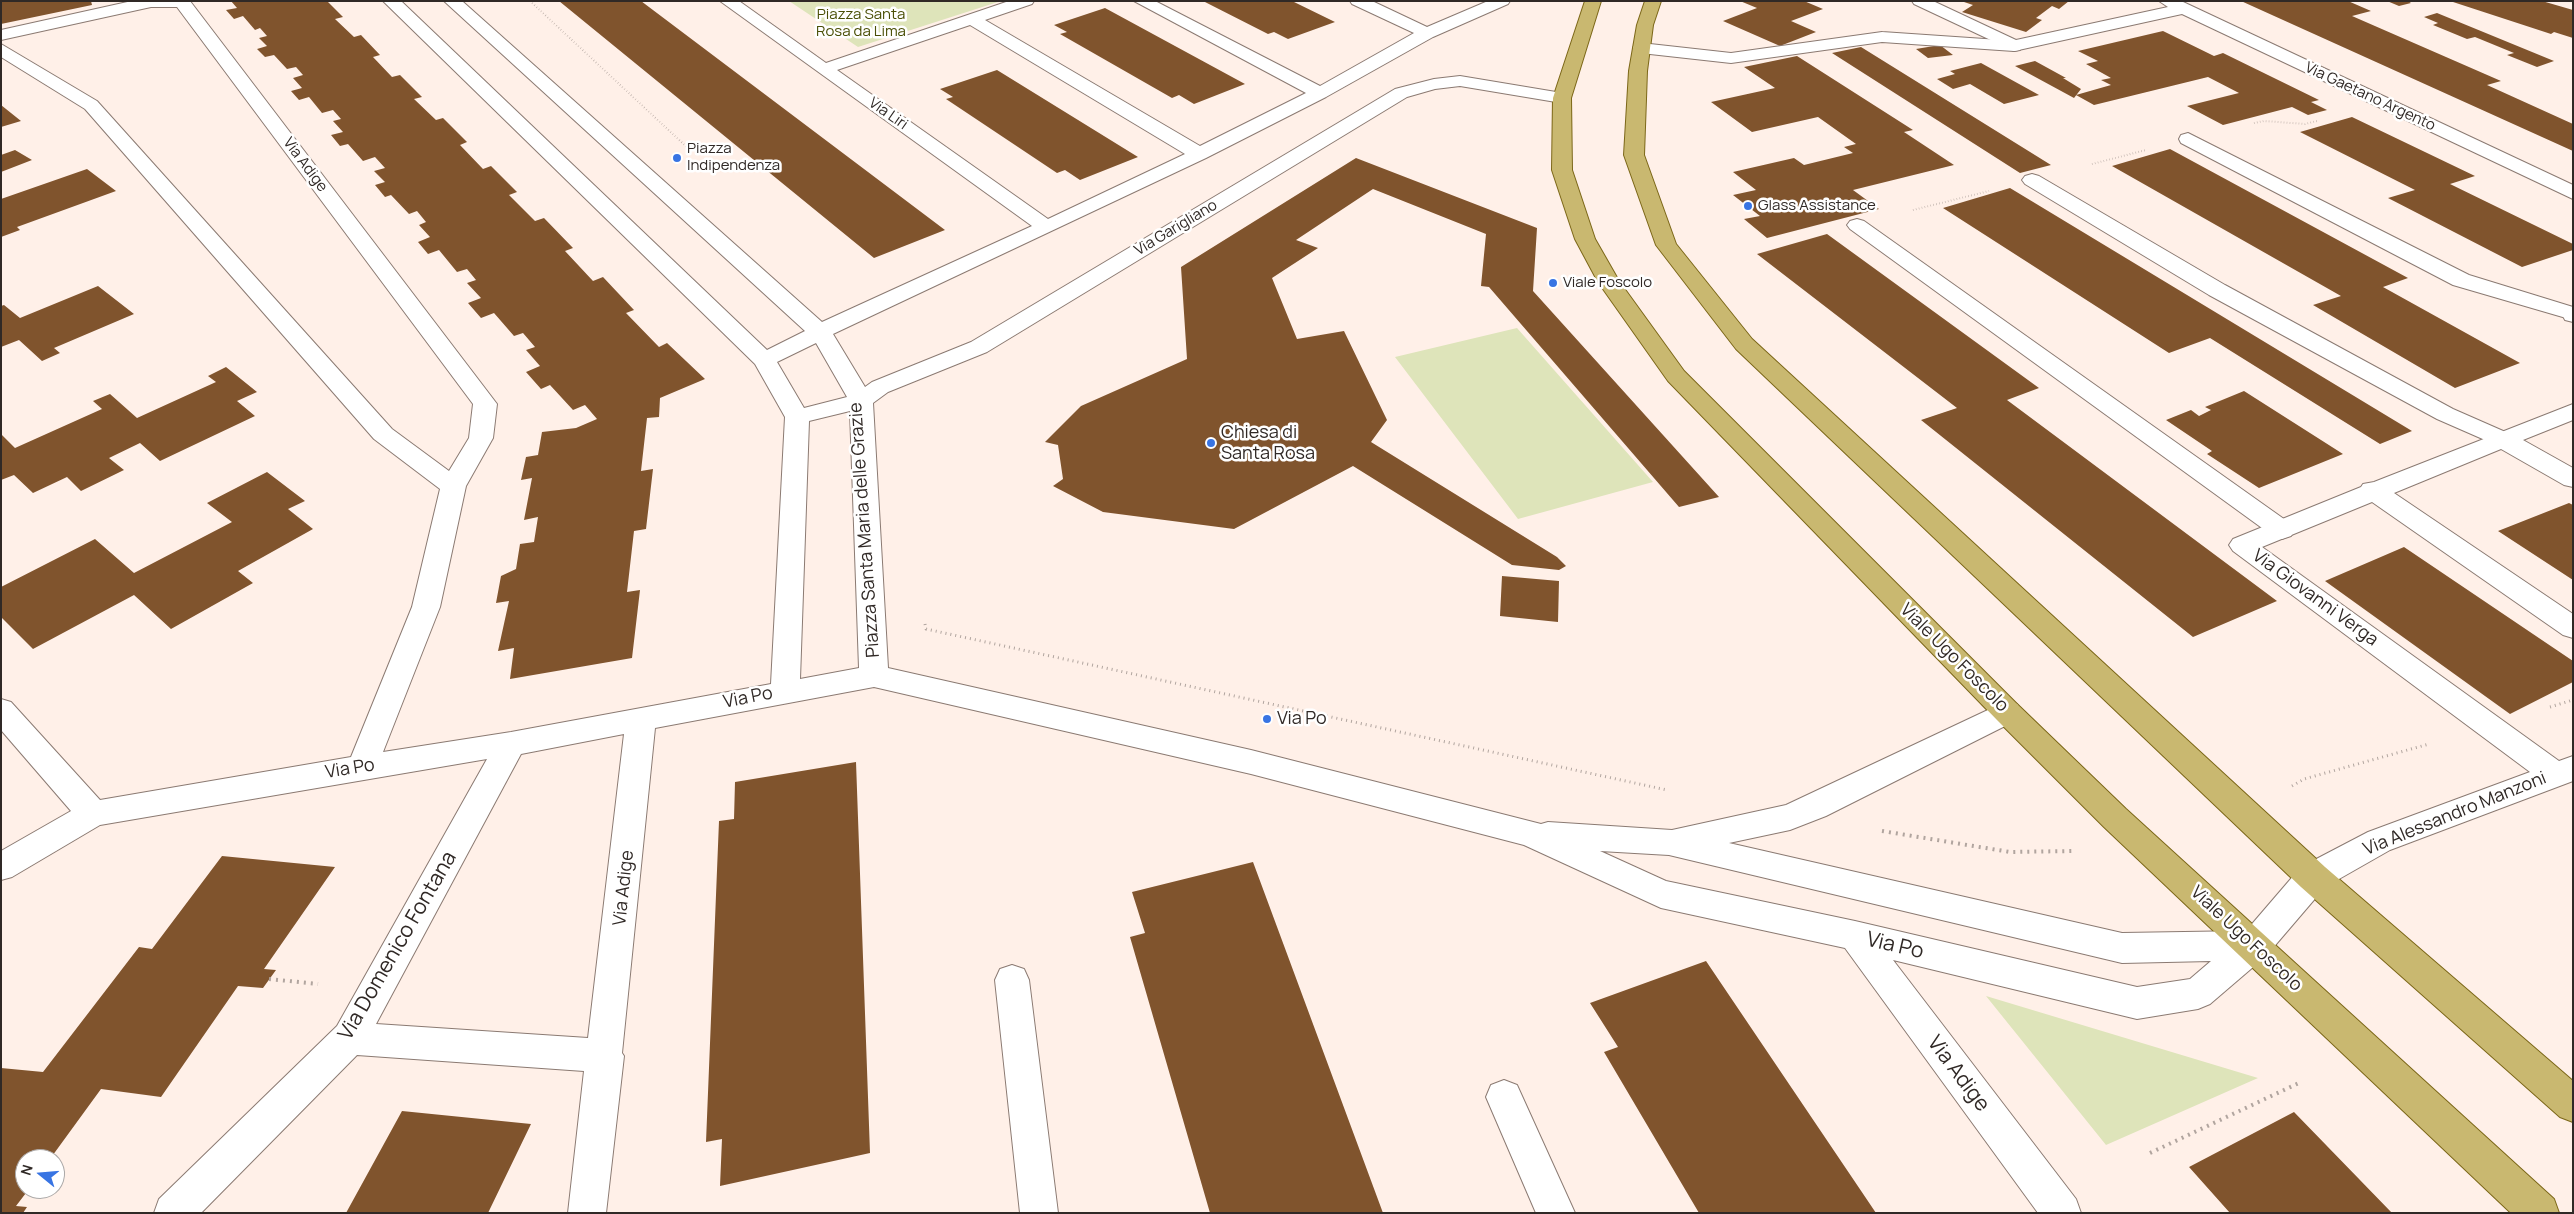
<!DOCTYPE html>
<html>
<head>
<meta charset="utf-8">
<style>
  body { margin:0 }
  #map { position:relative; width:2574px; height:1214px; overflow:hidden; background:#fff0e8; font-family:Manrope,sans-serif }
  canvas { display:block }
  .frame { position:absolute; inset:0; border:2px solid #302926; pointer-events:none }
  .north { position:absolute; left:15px; top:1149px; width:50px; height:50px; box-sizing:border-box; background:#fff; border:1px solid #aca9a8; border-radius:50%; rotate:287deg; font-size:14px; font-weight:700; line-height:20px; text-align:center; color:#302926 }
  .north::after { content:''; display:block; margin:auto; width:18px; height:22px; background:#3874e3; clip-path:polygon(50% 0,100% 100%,50% 72%,0 100%) }
</style>
</head>
<body>
<div id="map">
<canvas width="2574" height="1214"></canvas>
<div class="frame"></div>
<div class="north">N</div>
</div>
<script>
const c = document.querySelector('canvas').getContext('2d');
c.lineJoin = 'round';
function paint(path, color) {
  c.fillStyle = color;
  c.fill(path, 'evenodd');
}
function poly(rows) {
  const path = new Path2D();
  for (const r of rows) {
    path.moveTo(r[0], r[1]);
    for (let i = 2; i < r.length; i += 2) path.lineTo(r[i], r[i + 1]);
  }
  return path;
}
function strokePath(path, color, width, dash) {
  c.strokeStyle = color;
  c.lineWidth = width;
  c.lineCap = dash ? 'butt' : 'round';
  c.setLineDash(dash || []);
  c.stroke(path);
}
function label(font, color, halo, rows, align = 'center') {
  c.font = font + ' Manrope,sans-serif';
  c.lineWidth = 5;
  c.setLineDash([]);
  c.textBaseline = 'middle';
  c.strokeStyle = halo;
  c.fillStyle = color;
  for (const [text, x, y, turn = 0] of rows) {
    c.save();
    c.translate(x, y);
    c.rotate((+turn || 0) * Math.PI / 180);
    c.textAlign = isNaN(turn) ? turn : align;
    if (halo) c.strokeText(text, 0, 0);
    c.fillText(text, 0, 0);
    c.restore();
  }
}
const green = poly([
  [789,1,1001,1,858,47],
  [1517,328,1653,482,1518,519,1395,357],
  [1986,996,2258,1078,2106,1145]
]);
const building = poly([
  [1,1,91,1,92,5,1,24],
  [231,1,327,1,343,17,335,19,354,37,361,35,380,55,373,57,392,77,400,75,422,97,414,99,436,120,443,118,467,142,460,145,483,169,491,166,517,192,509,195,535,221,544,218,573,248,565,251,593,281,603,277,634,310,626,313,659,347,667,343,705,379,660,398,659,417,647,418,641,471,653,469,646,529,634,531,627,592,640,590,632,658,510,679,514,648,498,651,509,601,496,603,501,576,516,569,520,544,534,542,538,517,524,520,532,478,521,480,526,457,538,455,542,432,576,428,597,419,585,405,573,410,550,385,541,389,526,372,540,366,526,350,535,347,523,333,514,336,494,313,481,318,468,303,481,298,467,283,476,280,467,269,457,272,439,250,428,254,418,242,430,237,419,225,426,222,417,211,409,214,391,195,385,197,375,185,385,182,374,171,385,168,375,157,363,161,348,144,340,146,331,135,343,132,333,121,341,119,333,110,322,113,309,97,299,100,291,91,302,88,293,78,303,75,296,67,287,69,274,55,265,57,257,49,267,46,259,38,267,36,260,28,255,30,243,16,234,19,226,10,237,8],
  [559,1,641,1,945,230,874,258],
  [1203,1,1292,1,1335,22,1288,39,1274,32,1268,34],
  [1740,1,1804,1,1823,9,1791,21,1816,32,1780,46,1723,21,1757,8],
  [1961,1,2069,1,2059,9,2052,6,2036,18,2042,20,2026,32,1962,12,1973,5],
  [2241,1,2348,1,2371,11,2352,16,2501,81,2487,85,2573,124,2573,151],
  [2387,1,2408,1,2411,3,2399,6],
  [2542,1,2573,10,2573,38,2554,32,2551,34,2453,2],
  [1105,8,1245,84,1194,104,1179,95,1172,98,1060,34,1067,32,1054,25],
  [2437,13,2554,61,2537,67,2507,55,2514,53,2475,37,2467,39,2433,25,2438,23,2424,17],
  [2163,31,2214,56,2223,53,2319,100,2311,102,2327,110,2308,115,2292,107,2223,125,2187,106,2239,93,2208,77,2094,105,2076,95,2111,85,2101,80,2111,78,2086,64,2098,61,2078,51],
  [1940,45,1953,55,1928,58,1916,49],
  [1861,47,2051,165,2020,173,1832,53],
  [1797,56,1913,130,1904,132,1954,165,1853,190,1879,209,1767,238,1744,219,1760,216,1733,195,1756,190,1733,172,1794,158,1804,165,1853,153,1844,147,1856,144,1818,117,1752,132,1711,102,1775,88,1744,67],
  [2035,61,2066,78,2063,78,2081,89,2074,98,2015,66],
  [1981,63,2039,95,2004,104,1970,84,1953,89,1937,79,1955,74,1950,71],
  [997,70,1138,157,1080,180,1065,170,1057,173,946,99,953,97,940,89],
  [1,105,21,121,1,127],
  [2352,117,2475,176,2450,184,2573,244,2573,250,2522,267,2388,198,2415,190,2300,132],
  [2170,149,2408,278,2383,287,2520,363,2455,388,2313,305,2341,296,2112,166],
  [15,150,32,160,1,172,1,155],
  [1356,158,1537,228,1533,291,1719,497,1679,507,1489,287,1481,286,1486,234,1373,189,1296,240,1318,248,1272,278,1297,339,1344,331,1387,420,1371,442,1557,557,1566,566,1559,570,1512,565,1353,466,1234,529,1103,512,1053,486,1063,479,1058,445,1045,442,1081,406,1187,359,1181,267],
  [87,169,116,191,17,227,20,230,1,237,1,199],
  [2010,188,2412,431,2380,444,2210,338,2169,353,1943,208],
  [1827,234,2039,388,2007,400,2277,601,2193,637,1921,420,1957,408,1757,254],
  [98,286,134,314,54,348,60,353,42,361,19,340,1,347,1,306,4,305,20,318],
  [226,367,257,392,237,401,255,416,160,461,140,443,109,458,124,470,81,491,67,477,33,493,14,475,1,480,1,434,15,448,102,409,93,401,110,394,137,418,216,382,208,376],
  [2244,391,2343,454,2259,488,2207,454,2212,451,2166,420,2191,410,2199,416,2211,410,2205,407],
  [267,472,305,501,288,509,313,529,238,571,253,583,171,629,134,595,33,649,1,617,1,587,95,539,134,573,232,522,207,503],
  [2569,503,2573,505,2573,580,2498,531],
  [2404,547,2573,661,2573,682,2510,714,2325,581],
  [1502,576,1559,581,1558,622,1500,616],
  [856,762,870,1153,720,1186,722,1139,706,1142,719,821,734,819,735,782],
  [222,856,335,867,264,969,276,970,263,988,238,986,161,1097,101,1089,50,1159,25,1159,25,1189,29,1189,16,1206,27,1207,23,1213,1,1213,1,1068,43,1072,139,947,152,949],
  [1253,862,1383,1213,1210,1213,1130,937,1145,933,1132,892],
  [1706,961,1876,1213,1699,1213,1604,1052,1618,1047,1590,1003],
  [402,1111,531,1124,488,1213,346,1213],
  [2294,1112,2392,1213,2230,1213,2189,1167]
]);
const pathFar2 = poly([
  [530,1,691,151],
  [2254,123,2264,121,2305,124,2317,121],
  [2092,164,2146,150],
  [1913,210,1989,191]
]);
const pathFar1 = poly([
  [925,624,926,629,1667,790],
  [2550,707,2573,700],
  [2292,786,2304,779,2429,744]
]);
const path = poly([
  [1882,831,2010,852,2074,851],
  [269,979,318,984],
  [2150,1153,2301,1082]
]);
const service = poly([
  [1882,32,2014,41,2020,42,2022,46,2020,50,2014,51,1882,42,1731,63,1641,53,1635,52,1633,48,1635,44,1641,43,1731,53,1882,32],
  [2188,133,2469,275,2573,307,2573,320,2453,285,2181,143,2179,139,2181,135,2188,133],
  [2032,174,2039,176,2225,285,2453,409,2510,434,2513,439,2510,444,2501,447,2437,419,2209,295,2025,184,2022,180,2025,176,2032,174],
  [1857,219,1864,221,2291,524,2295,530,2291,536,2282,539,2273,536,1850,229,1847,225,1850,221,1857,219],
  [1012,965,1024,969,1029,980,1058,1213,1020,1213,995,980,1000,969,1012,965],
  [1504,1080,1517,1085,1575,1213,1536,1213,1486,1097,1491,1085,1504,1080]
]);
const minor = poly([
  [132,1,190,1,497,404,493,438,466,486,440,607,383,752,511,732,771,684,785,417,755,364,383,1,401,1,767,350,805,331,444,1,462,1,822,322,1032,226,720,1,739,1,826,63,1009,1,1034,1,1032,4,985,20,1200,146,1306,93,1134,1,1155,1,1320,86,1414,33,1352,4,1350,1,1372,1,1427,27,1488,1,1510,1,1508,4,1433,37,1326,97,1206,158,833,334,865,387,872,382,971,342,1395,89,1434,79,1460,76,1568,94,1571,98,1568,102,1562,103,1460,86,1435,89,1407,97,987,352,888,392,873,403,888,668,1251,750,1541,824,1548,822,1672,830,1786,805,2007,701,2017,704,2022,712,2017,720,1826,816,1790,830,1729,843,2122,933,2246,931,2301,867,2368,832,2530,772,2233,551,2229,545,2233,539,2361,487,2363,484,2374,482,2573,404,2573,420,2523,440,2573,468,2573,487,2564,485,2501,449,2394,493,2573,614,2573,638,2563,635,2372,502,2262,547,2559,761,2573,756,2573,781,2390,850,2325,887,2266,956,2210,1004,2198,1009,2137,1019,1893,960,2076,1199,2081,1213,2038,1213,1845,948,1661,908,1524,845,1251,774,874,687,655,728,622,1053,624,1056,606,1213,568,1213,584,1071,357,1055,201,1213,154,1213,159,1199,337,1026,487,759,100,825,12,877,1,880,1,851,71,811,1,730,1,699,11,702,100,800,351,757,412,607,440,489,374,439,85,109,1,57,1,44,97,101,392,429,449,471,469,438,473,404,177,7,151,7,1,40,1,30,132,1],
  [970,25,1185,154,1048,219,837,70,970,25],
  [816,343,847,397,804,408,777,362,816,343],
  [850,411,859,668,800,679,809,421,850,411],
  [624,734,588,1038,376,1024,521,754,624,734],
  [1600,851,1669,855,2122,963,2211,961,2190,979,2137,987,1855,921,1666,881,1600,851],
  [1912,1,1933,1,2016,40,2168,7,2159,1,2181,1,2573,185,2573,199,2182,14,2014,51,1914,4,1912,1],
  [2573,307,2573,322,2565,320,2562,314,2565,309,2573,307]
]);
const primary = poly([
  [1585,1,1601,1,1571,98,1572,170,1595,239,1619,281,1684,371,2017,704,2126,809,2554,1199,2559,1213,2511,1213,2104,827,1997,720,1668,381,1598,282,1575,239,1552,170,1553,98,1585,1],
  [1645,1,1661,1,1653,25,1647,71,1644,155,1676,244,1752,339,2325,867,2573,1081,2573,1122,2560,1117,2301,887,1736,349,1656,245,1624,155,1629,71,1637,25,1645,1]
]);
const markers = [
  [677,158,5,"#3874e3"],
  [1748,206,5,"#3874e3"],
  [1553,283,5,"#3874e3"],
  [1211,443,5,"#3874e3"],
  [1267,719,5,"#3874e3"]
];
const farParknames = [
  ["Piazza Santa",861,15],
  ["Rosa da Lima",861,32]
];
const farStreetnames = [
  ["Via Gaetano Argento",2370,97,25],
  ["Via Liri",888,114,35],
  ["Via Adige",305,165,53],
  ["Via Garigliano",1176,228,-31]
];
const farPoinames = [
  ["Piazza",687,149],
  ["Indipendenza",687,166],
  ["Glass Assistance",1758,206],
  ["Viale Foscolo",1563,283]
];
const poiNames = [
  ["Chiesa di",1221,433],
  ["Santa Rosa",1221,454],
  ["Via Po",1277,719]
];
const streetNames = [
  ["Piazza Santa Maria delle Grazie",865,530,-94],
  ["Via Giovanni Verga",2315,598,36],
  ["Viale Ugo Foscolo",1954,658,45],
  ["Via Po",748,698,-11],
  ["Via Po",350,769,-9],
  ["Via Alessandro Manzoni",2455,814,-22],
  ["Via Adige",624,888,-84],
  ["Viale Ugo Foscolo",2246,939,43]
];
const nearStreetnames = [
  ["Via Domenico Fontana",398,946,-60],
  ["Via Po",1895,946,13],
  ["Via Adige",1958,1074,53]
];
paint(green, '#dee4ba');
paint(building, '#80542d');
strokePath(service, '#8b7a72', 2);
strokePath(minor, '#8b7a72', 2);
strokePath(primary, '#7c6718', 2);
strokePath(pathFar2, '#b1a59f', 2, [0.5, 2.5]);
strokePath(pathFar1, '#b1a59f', 3, [1, 4]);
strokePath(path, '#b1a59f', 4, [2, 5]);
paint(service, '#fff');
paint(minor, '#fff');
paint(primary, '#c9b870');
for (const [x, y, r, color] of markers) {
  const dot = new Path2D();
  dot.arc(x, y, r, 0, 2 * Math.PI);
  c.fillStyle = color;
  c.fill(dot);
  strokePath(dot, '#fff', 2);
}
label('15px', '#4a4f06', '#fff', farParknames);
label('15px', '#302926', '#fff', farStreetnames);
label('15px', '#302926', '#fff', farPoinames, 'left');
label('18px', '#302926', '#fff', poiNames, 'left');
label('18px', '#302926', '#fff', streetNames);
label('21px', '#302926', '#fff', nearStreetnames);
</script>
</body>
</html>
